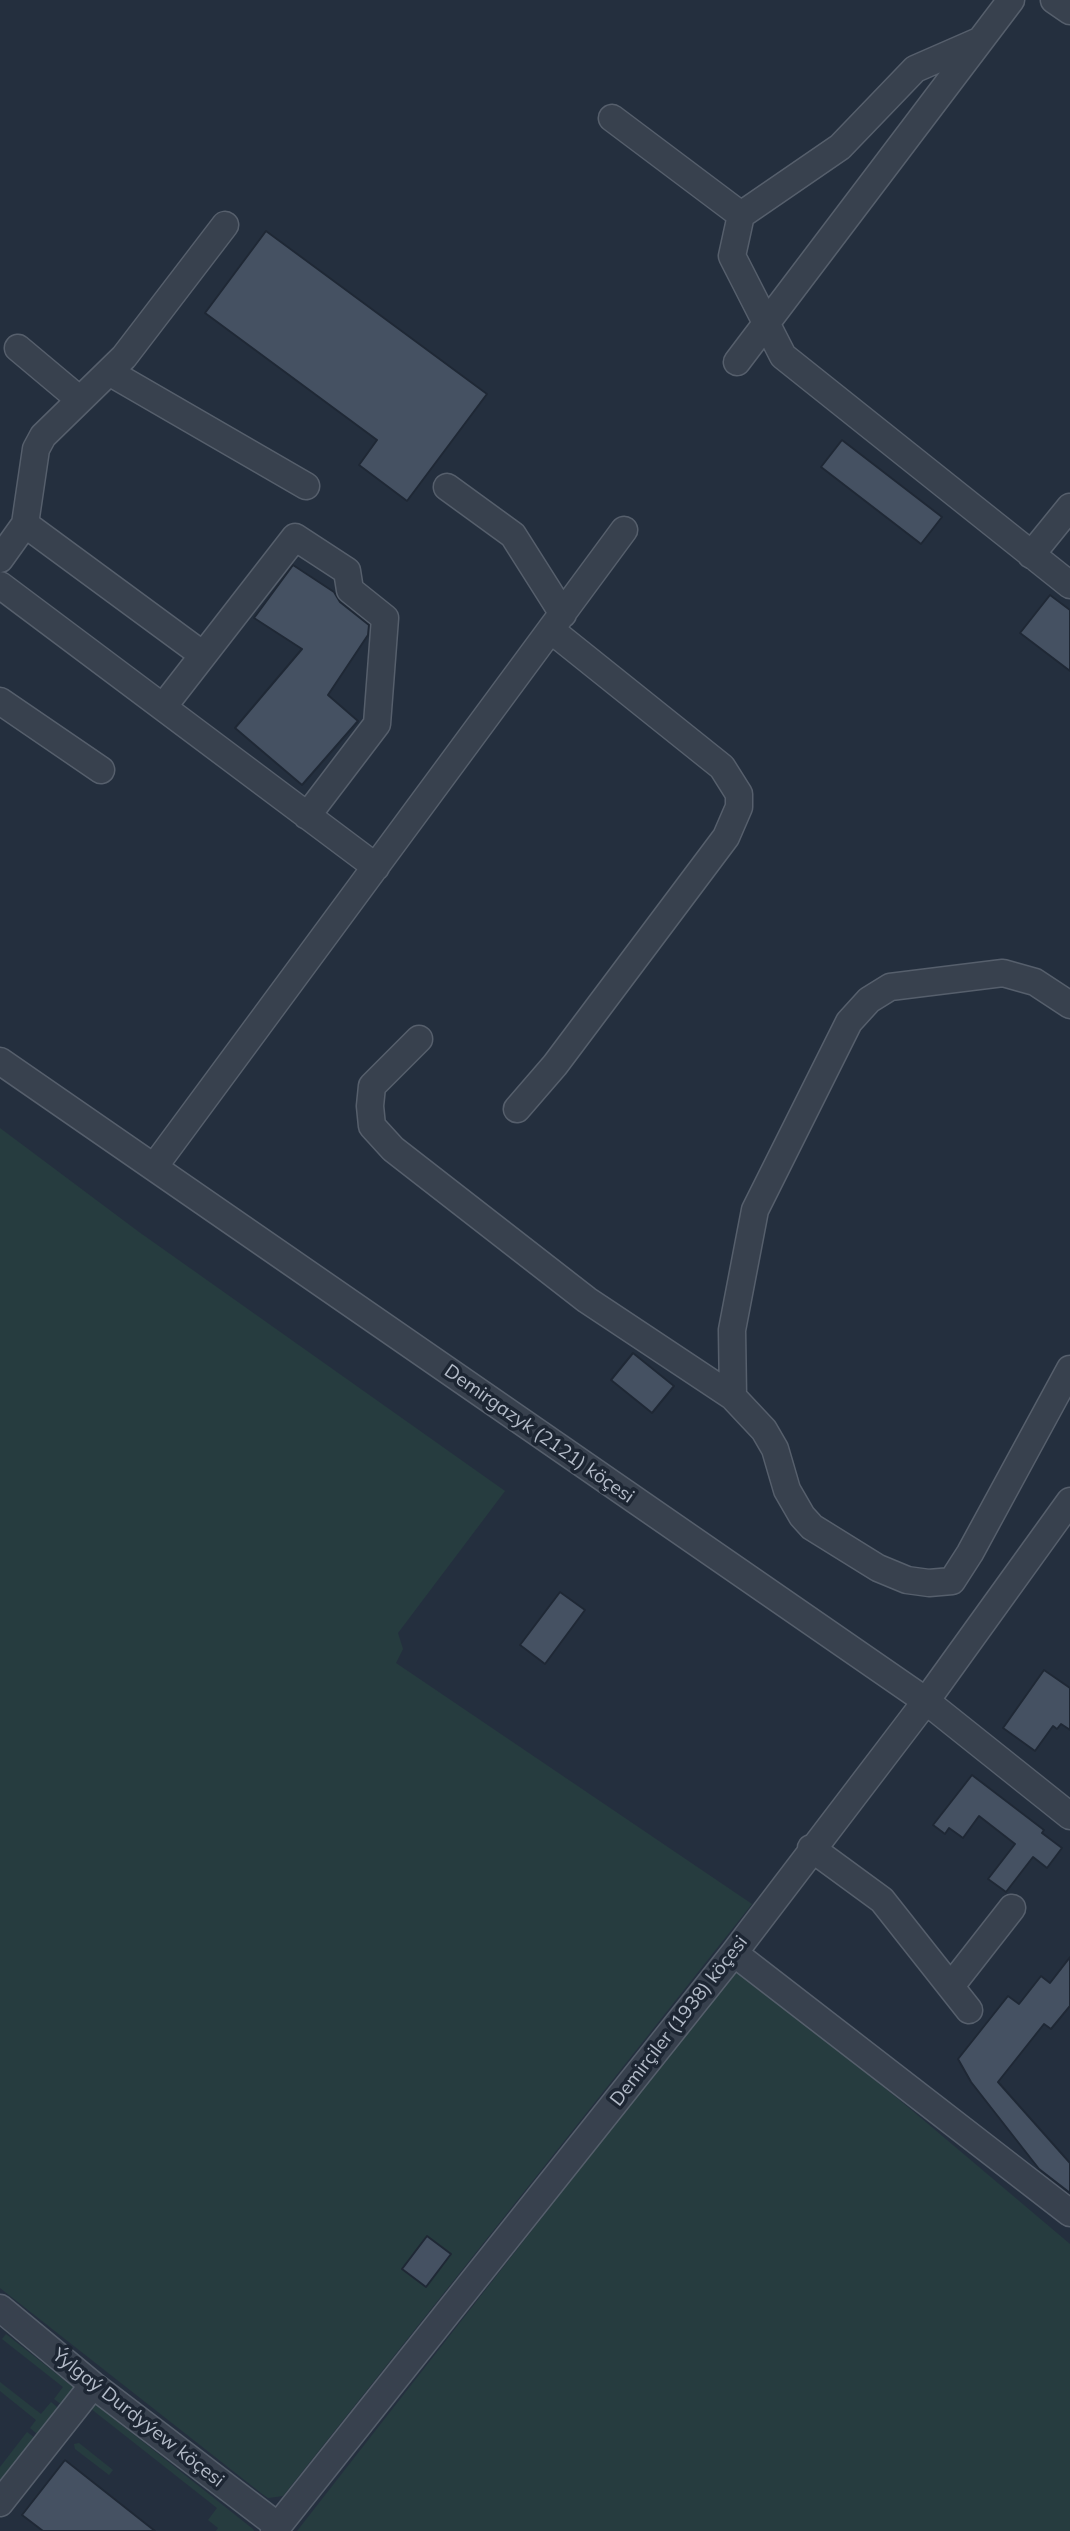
<!DOCTYPE html>
<html>
<head>
<meta charset="utf-8">
<style>
  body { margin:0 }
  canvas { display:block; background:#242f3e }
</style>
</head>
<body>
<canvas width="1070" height="2531"></canvas>
<script>
const c = document.querySelector('canvas').getContext('2d');
c.lineJoin = 'round';
function paint(path, color) {
  c.fillStyle = color;
  c.fill(path, 'evenodd');
}
function poly(rows) {
  const path = new Path2D();
  for (const r of rows) {
    path.moveTo(r[0], r[1]);
    for (let i = 2; i < r.length; i += 2) path.lineTo(r[i], r[i + 1]);
  }
  return path;
}
function strokePath(path, color, width, dash) {
  c.strokeStyle = color;
  c.lineWidth = width;
  c.lineCap = dash ? 'butt' : 'round';
  c.setLineDash(dash || []);
  c.stroke(path);
}
function label(font, color, halo, rows, align = 'center') {
  c.font = font + ' Mulish,sans-serif';
  c.lineWidth = 7;
  c.setLineDash([]);
  c.textBaseline = 'middle';
  c.strokeStyle = halo;
  c.fillStyle = color;
  for (const [text, x, y, turn = 0] of rows) {
    c.save();
    c.translate(x, y);
    c.rotate((+turn || 0) * Math.PI / 180);
    c.textAlign = isNaN(turn) ? turn : align;
    if (halo) c.strokeText(text, 0, 0);
    c.fillText(text, 0, 0);
    c.restore();
  }
}
const green = poly([
  [0,1128,139,1232,505,1491,398,1633,403,1649,396,1663,752,1904,283,2496,268,2498,261,2493,0,2288],
  [737,1968,908,2107,1070,2244,1070,2531,297,2531],
  [6,2334,77,2390,66,2408,54,2399,63,2387,2,2339],
  [0,2382,41,2414,51,2402,63,2412,42,2438,30,2428,36,2420,0,2391],
  [94,2403,253,2529,254,2531,216,2531,218,2528,208,2520,217,2508,90,2408],
  [27,2432,35,2438,0,2484,0,2467],
  [79,2443,113,2470,109,2475,75,2449,74,2444]
]);
const building = poly([
  [266,231,487,394,407,501,359,465,377,440,205,313,266,231],
  [842,440,942,517,921,544,821,467,842,440],
  [293,565,334,592,340,602,369,625,368,635,328,695,358,721,302,785,235,728,302,649,254,618,293,565],
  [1050,595,1070,610,1070,671,1020,633,1050,595],
  [633,1353,674,1386,652,1413,611,1380,633,1353],
  [560,1592,585,1610,545,1664,520,1645,560,1592],
  [1044,1670,1070,1688,1070,1730,1061,1724,1057,1729,1053,1726,1035,1751,1003,1728,1044,1670],
  [972,1775,1044,1830,1042,1833,1062,1848,1047,1868,1033,1857,1006,1892,988,1879,1015,1844,979,1816,963,1838,949,1828,945,1834,933,1825,972,1775],
  [1070,1957,1070,2006,1051,2029,1044,2024,998,2082,1070,2163,1070,2193,1039,2169,971,2082,958,2059,1008,1996,1019,2004,1041,1976,1050,1983,1070,1957],
  [427,2236,451,2254,426,2287,402,2269,427,2236],
  [65,2460,155,2531,43,2531,22,2515,65,2460]
]);
const minor = poly([
  [1054,0,1070,11],
  [979,41,915,69,840,147,741,215,732,256,783,356,1070,585],
  [612,118,741,215],
  [18,348,80,400],
  [737,362,1011,0],
  [109,372,306,486],
  [447,487,513,535,563,614],
  [25,524,36,449,43,436,124,357,225,225],
  [1031,555,1070,507],
  [0,559,25,524,203,655],
  [0,585,376,867],
  [0,701,101,770],
  [163,707,295,537,347,571,350,590,385,618,377,724,307,816],
  [419,1039,372,1086,370,1106,372,1126,393,1149,587,1300,733,1397,764,1430,775,1449,787,1490,802,1516,812,1527,878,1568,907,1580,929,1583,952,1581,970,1553,1070,1369],
  [0,1061,926,1701,1070,1816],
  [517,1109,555,1065,726,837,739,807,739,794,722,767,551,630],
  [154,1167,624,530],
  [733,1397,732,1330,755,1210,849,1022,869,1000,890,987,1003,973,1035,982,1070,1005],
  [811,1848,882,1900,969,2010],
  [734,1953,1070,2213],
  [951,1986,1012,1908],
  [0,2308,93,2385,278,2526],
  [0,2503,93,2385],
  [274,2531,734,1953,926,1701,1070,1501]
]);
const streetNames = [
  ["Demirgazyk (2121) köçesi",539,1434,35],
  ["Demirçiler (1938) köçesi",679,2021,-52],
  ["Ýylgaý Durdyýew köçesi",138,2418,38]
];
paint(green, '#263c3f');
paint(building, '#455162');
strokePath(building, '#1f2835', 2);
strokePath(minor, '#565f6c', 29);
strokePath(minor, '#38414e', 26);
label('19px', '#b4bcc9', '#1d2633', streetNames);
</script>
</body>
</html>
